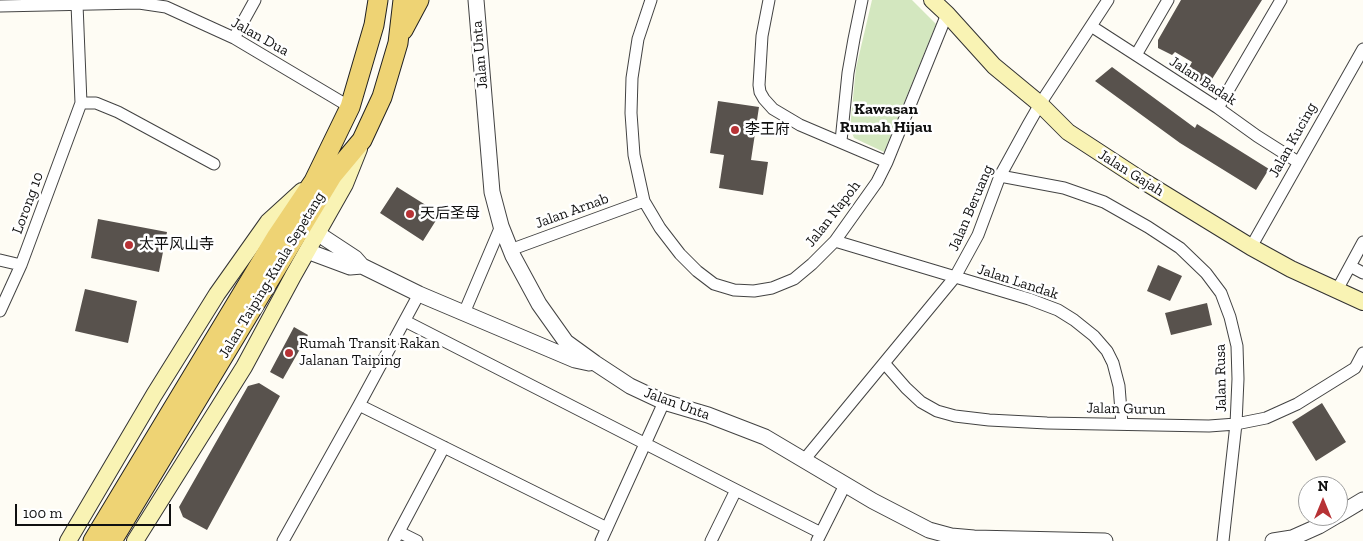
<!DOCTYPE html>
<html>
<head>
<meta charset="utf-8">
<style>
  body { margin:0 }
  #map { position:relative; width:1363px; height:541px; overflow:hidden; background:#fefcf4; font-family:"Zilla Slab",serif }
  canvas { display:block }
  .north { position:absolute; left:1298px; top:476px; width:50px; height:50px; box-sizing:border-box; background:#fff; border:1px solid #9f9f9f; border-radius:50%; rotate:0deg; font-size:14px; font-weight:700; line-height:20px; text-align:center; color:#101010 }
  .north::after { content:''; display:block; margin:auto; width:18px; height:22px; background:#b73235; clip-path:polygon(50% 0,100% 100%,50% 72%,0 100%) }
  .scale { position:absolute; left:15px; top:504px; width:156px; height:22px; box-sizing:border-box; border:2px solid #101010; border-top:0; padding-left:6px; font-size:15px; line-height:18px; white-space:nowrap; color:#101010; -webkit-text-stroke:4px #fff; paint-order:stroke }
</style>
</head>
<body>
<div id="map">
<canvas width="1363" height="541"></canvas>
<div class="north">N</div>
<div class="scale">100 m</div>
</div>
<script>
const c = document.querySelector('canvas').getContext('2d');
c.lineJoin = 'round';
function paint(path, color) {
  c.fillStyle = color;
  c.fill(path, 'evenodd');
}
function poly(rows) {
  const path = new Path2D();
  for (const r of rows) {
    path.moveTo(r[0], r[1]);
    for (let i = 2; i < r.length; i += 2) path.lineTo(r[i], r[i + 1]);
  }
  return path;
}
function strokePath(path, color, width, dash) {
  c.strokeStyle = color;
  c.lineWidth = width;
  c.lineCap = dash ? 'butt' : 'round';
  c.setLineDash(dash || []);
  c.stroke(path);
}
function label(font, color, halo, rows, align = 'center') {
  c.font = font + ' "Zilla Slab","Noto Sans SC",serif';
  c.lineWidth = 5;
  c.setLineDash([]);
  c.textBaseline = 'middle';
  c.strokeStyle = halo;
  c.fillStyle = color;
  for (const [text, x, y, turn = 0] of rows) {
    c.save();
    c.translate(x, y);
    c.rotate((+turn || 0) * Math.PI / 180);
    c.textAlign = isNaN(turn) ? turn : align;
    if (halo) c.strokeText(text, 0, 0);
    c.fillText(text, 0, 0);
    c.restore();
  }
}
const green = poly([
  [872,0,912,0,936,24,884,152,854,138,850,128,856,68]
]);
const building = poly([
  [1181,0,1262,0,1207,87,1186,73,1192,62,1175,52,1172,55,1158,48,1158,40],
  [1112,67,1195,128,1197,124,1269,169,1256,190,1180,143,1095,81],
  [718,101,759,107,751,160,768,162,763,195,719,188,724,155,710,153],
  [397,187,440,214,423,241,380,213],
  [98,219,167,232,159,272,91,258],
  [1158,265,1182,276,1170,301,1147,291],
  [85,289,137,301,128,343,75,331],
  [1207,303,1212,325,1171,335,1165,313],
  [294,327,308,335,283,379,270,372],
  [259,383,280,396,207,530,183,517,179,507,248,386],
  [1322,403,1346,442,1316,461,1292,422]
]);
const minor = poly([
  [651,0,638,39,632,78,631,113,634,155,644,201,660,228,680,254,697,271,714,284,734,290,754,291,772,288,794,279,812,264,835,241,877,182,887,162,947,14],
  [769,0,762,36,759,85,760,92,764,99,773,109,800,125,887,162],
  [0,6,139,3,166,7,234,38,350,107],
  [1091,26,1218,108,1257,136,1298,162],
  [234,38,255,0],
  [1136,55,1168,0],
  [81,103,96,103,118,112,214,164],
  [1218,108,1281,0],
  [841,141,848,73,854,39,862,0],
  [1000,176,1064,188,1104,202,1148,227,1180,248,1206,273,1221,293,1230,317,1237,346,1238,379,1236,424,1223,541],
  [835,241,1029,299,1058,310,1074,320,1094,336,1107,351,1113,363,1119,386,1122,424],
  [1251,247,1363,49],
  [510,250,644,201],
  [0,260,21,265],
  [1350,266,1363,273],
  [1337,290,1363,242],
  [0,311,21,265,81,103,77,4],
  [464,313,501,226],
  [405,321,736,490,821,533],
  [885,364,906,388,921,402,937,411,955,416,989,420,1047,423,1209,426,1236,424,1266,418,1297,404,1355,368,1363,353],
  [359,405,607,528],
  [804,460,955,277,978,235,1000,176,1028,125,1040,104,1108,0],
  [399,532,417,541],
  [283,541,359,405,419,294],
  [394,541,444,447],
  [601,541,664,402],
  [711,541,736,490],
  [817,541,845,485]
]);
const tertiary = poly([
  [476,0,492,192,501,226,513,256,539,304,566,342,595,363,630,386,664,402,708,415,765,437,873,501,929,530,951,536,974,538,1105,541],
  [317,233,355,258,362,266,419,294,575,360,589,363],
  [307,251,350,267,362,266],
  [1338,515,1363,500],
  [1273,541,1292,538,1319,526,1336,516]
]);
const secondary = poly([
  [932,0,947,14,994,66,1040,104,1068,132,1140,179,1251,247,1291,269,1363,302],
  [68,541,154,395,217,294,268,222,302,191],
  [135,541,244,367,293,276,345,184,359,149]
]);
const primary = poly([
  [403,30,419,0],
  [93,541,277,236,314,181,350,107,374,25,378,0],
  [112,541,332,176,362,140,382,97,398,43,403,0]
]);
const markers = [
  [735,130,5,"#b73235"],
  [410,214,5,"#b73235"],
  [129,245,5,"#b73235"],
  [289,353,5,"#b73235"]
];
const streetNames = [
  ["Jalan Dua",260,37,29],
  ["Jalan Unta",480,55,-95],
  ["Jalan Badak",1203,81,33],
  ["Jalan Kucing",1293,140,-61],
  ["Jalan Gajah",1131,173,32],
  ["Lorong 10",28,203,-70],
  ["Jalan Beruang",971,208,-67],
  ["Jalan Arnab",572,211,-20],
  ["Jalan Napoh",833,214,-52],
  ["Jalan Taiping-Kuala Sepetang",272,275,-59],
  ["Jalan Landak",1018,282,18],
  ["Jalan Rusa",1221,378,-91],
  ["Jalan Unta",677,404,20],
  ["Jalan Gurun",1126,409,1]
];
const poiNames = [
  ["李王府",745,130],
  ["天后圣母",420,214],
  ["太平风山寺",139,245],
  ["Rumah Transit Rakan",299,344],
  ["Jalanan Taiping",299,361]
];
const neighbourhoodNames = [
  ["Kawasan",886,109],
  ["Rumah Hijau",886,127]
];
paint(green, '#d3e7bf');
paint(building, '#58524d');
strokePath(minor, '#434343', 13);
strokePath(tertiary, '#434343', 17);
strokePath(secondary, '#323232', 18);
strokePath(primary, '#212121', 21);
strokePath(minor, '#fff', 11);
strokePath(tertiary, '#fff', 15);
strokePath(secondary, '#f9f3b4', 16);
strokePath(primary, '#eed374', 19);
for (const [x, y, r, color] of markers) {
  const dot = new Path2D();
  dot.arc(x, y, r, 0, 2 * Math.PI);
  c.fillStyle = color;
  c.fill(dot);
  strokePath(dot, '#fff', 2);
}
label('15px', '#101010', '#fff', streetNames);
label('15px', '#101010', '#fff', poiNames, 'left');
label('bold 16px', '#101010', '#fff', neighbourhoodNames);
</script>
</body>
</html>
